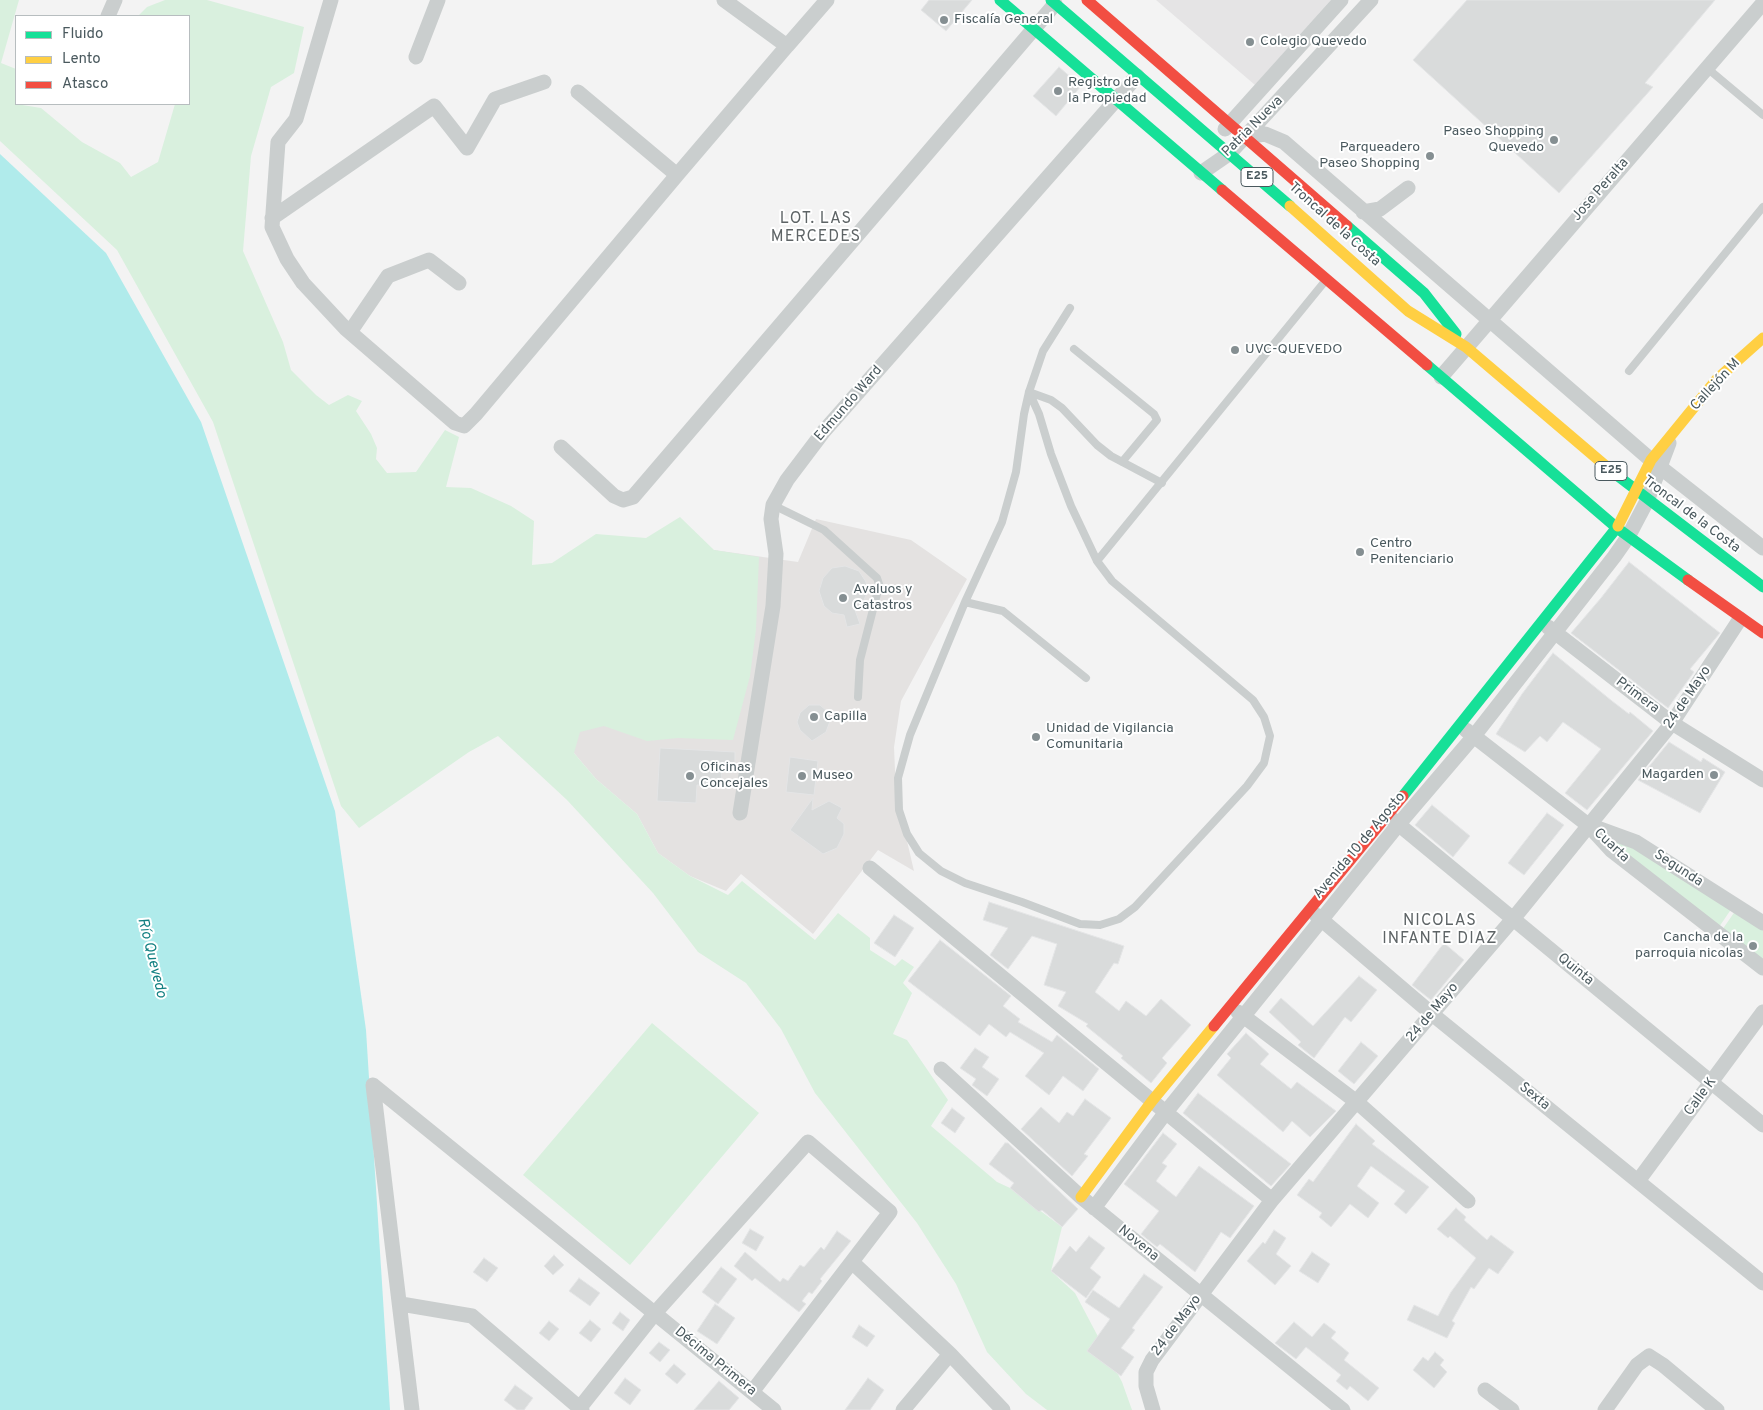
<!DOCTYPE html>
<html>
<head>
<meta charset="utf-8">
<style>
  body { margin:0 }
  #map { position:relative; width:1763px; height:1410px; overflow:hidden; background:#f3f3f3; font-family:Overpass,sans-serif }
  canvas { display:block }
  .legend { position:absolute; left:15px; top:15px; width:175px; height:90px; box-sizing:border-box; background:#fff; border:1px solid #b7bdbf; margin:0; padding:6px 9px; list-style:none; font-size:15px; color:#4a595e }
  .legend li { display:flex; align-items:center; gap:10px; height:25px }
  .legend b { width:25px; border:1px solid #b7bdbf }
</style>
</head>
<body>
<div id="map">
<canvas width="1763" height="1410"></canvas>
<ul class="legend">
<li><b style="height:6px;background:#16e098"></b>Fluido</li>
<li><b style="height:6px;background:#ffcf43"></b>Lento</li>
<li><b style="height:6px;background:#f24e42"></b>Atasco</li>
</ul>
</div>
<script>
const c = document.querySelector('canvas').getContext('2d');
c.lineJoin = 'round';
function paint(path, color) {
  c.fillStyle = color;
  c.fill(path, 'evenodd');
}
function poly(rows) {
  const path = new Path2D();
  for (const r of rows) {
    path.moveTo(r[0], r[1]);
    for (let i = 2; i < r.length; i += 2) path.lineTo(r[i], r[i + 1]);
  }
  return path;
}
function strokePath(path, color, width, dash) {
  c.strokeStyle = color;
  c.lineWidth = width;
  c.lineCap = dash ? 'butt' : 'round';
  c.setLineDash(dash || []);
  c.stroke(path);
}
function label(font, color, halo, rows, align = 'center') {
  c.font = font + ' Overpass,sans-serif';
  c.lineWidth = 4;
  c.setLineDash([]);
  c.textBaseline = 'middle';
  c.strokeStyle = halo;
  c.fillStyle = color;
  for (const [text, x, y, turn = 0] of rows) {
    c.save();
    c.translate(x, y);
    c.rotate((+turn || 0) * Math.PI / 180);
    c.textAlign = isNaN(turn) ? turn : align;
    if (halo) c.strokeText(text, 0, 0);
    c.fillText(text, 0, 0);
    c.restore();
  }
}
const commercial = poly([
  [816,519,911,540,967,579,901,701,894,747,896,794,914,871,878,850,813,934,741,874,726,891,690,876,658,853,637,814,596,779,574,753,571,719,714,550,798,562]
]);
const education = poly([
  [1156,0,1331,0,1255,85]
]);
const green = poly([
  [0,0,19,0,1,63,16,69,16,104,41,108,82,142,120,163,131,177,158,162,175,104,189,104,189,16,138,16,147,7,165,0,207,0,304,27,294,73,271,87,251,156,243,251,283,342,291,370,316,395,329,405,348,395,362,401,356,411,371,434,377,448,376,459,387,473,416,472,445,430,459,437,446,487,471,488,511,506,534,521,532,565,552,563,596,534,646,538,680,517,714,550,759,557,756,629,750,676,733,740,678,738,647,741,604,726,580,732,574,753,596,779,637,814,658,853,690,876,728,895,742,881,815,940,838,913,870,938,870,950,895,966,902,959,914,967,903,983,912,993,893,1034,907,1040,948,1100,931,1126,997,1182,1010,1188,1062,1227,1051,1271,1075,1293,1122,1382,1132,1410,1047,1410,1026,1394,987,1352,956,1284,917,1223,815,1093,781,1029,746,983,698,952,653,893,567,800,498,736,469,752,359,828,341,806,213,422,117,250,0,141],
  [1605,835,1640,845,1732,908,1719,927,1619,851],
  [1738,907,1763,925,1763,961,1722,930],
  [652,1023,759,1113,630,1265,523,1175]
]);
const water = poly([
  [0,154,106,253,201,422,335,811,366,1030,390,1410,0,1410]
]);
const building = poly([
  [929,0,972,0,946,31,921,10,929,0],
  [1467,0,1715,0,1645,83,1653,87,1559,193,1413,60,1467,0],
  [1059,67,1081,86,1056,116,1033,96,1059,67],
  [1629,562,1720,633,1690,669,1694,672,1668,708,1571,633,1601,598,1629,562],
  [845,566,859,571,866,582,867,593,863,602,855,610,860,624,847,627,844,615,832,613,824,606,819,591,823,578,832,568,845,566],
  [1553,653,1612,701,1629,714,1630,712,1653,731,1587,810,1565,793,1601,749,1563,722,1547,742,1540,736,1525,752,1496,734,1522,694,1553,653],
  [809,705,820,705,828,712,830,721,826,732,812,741,800,730,797,722,800,713,809,705],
  [1669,742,1701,762,1703,758,1725,772,1700,813,1638,780,1669,742],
  [660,748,735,752,735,766,722,766,721,786,697,785,696,803,657,801,660,748],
  [790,757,818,761,814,795,786,792,790,757],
  [813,798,812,810,829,801,842,808,837,818,844,824,844,834,837,848,823,854,790,830,813,798],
  [1432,805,1470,836,1453,857,1415,825,1432,805],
  [1547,813,1564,825,1524,875,1508,863,1547,813],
  [989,902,1124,946,1118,964,1114,963,1095,992,1119,1011,1126,1001,1146,1016,1161,999,1191,1025,1162,1058,1167,1063,1151,1083,1121,1058,1123,1056,1086,1026,1088,1024,1058,1006,1066,992,1044,985,1057,944,1032,936,1008,969,990,955,1008,928,983,920,989,902],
  [894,915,914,928,895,957,874,943,894,915],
  [940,940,1011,996,1003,1006,1020,1019,1018,1022,1052,1042,1057,1035,1099,1069,1083,1091,1063,1076,1049,1095,1025,1076,1044,1053,1010,1032,1006,1037,989,1024,980,1036,908,981,940,940],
  [1444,943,1464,960,1431,1000,1412,985,1444,943],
  [1359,976,1377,990,1351,1022,1345,1017,1314,1058,1298,1045,1301,1042,1269,1012,1281,998,1313,1026,1359,976],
  [1246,1033,1269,1054,1260,1064,1291,1089,1297,1082,1336,1111,1310,1137,1292,1121,1283,1132,1217,1075,1231,1058,1227,1054,1246,1033],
  [1361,1042,1378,1056,1354,1084,1338,1071,1361,1042],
  [975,1048,989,1057,982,1067,999,1079,987,1096,972,1085,976,1079,960,1068,975,1048],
  [1198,1093,1291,1164,1271,1186,1183,1113,1198,1093],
  [1085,1099,1111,1118,1084,1154,1088,1156,1072,1176,1021,1129,1041,1107,1059,1123,1067,1112,1073,1116,1085,1099],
  [952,1108,965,1118,955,1133,941,1123,952,1108],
  [1356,1124,1375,1141,1372,1144,1429,1187,1406,1214,1394,1204,1405,1191,1371,1166,1357,1186,1379,1203,1368,1218,1350,1204,1331,1227,1319,1217,1322,1213,1297,1195,1309,1179,1313,1182,1356,1124],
  [1163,1133,1177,1144,1162,1163,1167,1166,1156,1181,1176,1197,1199,1166,1254,1206,1230,1238,1221,1232,1195,1272,1160,1244,1157,1247,1141,1234,1159,1211,1124,1184,1163,1133],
  [1005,1143,1008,1143,1078,1209,1062,1227,1042,1210,1039,1212,1010,1188,1014,1183,989,1164,1005,1143],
  [1456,1208,1466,1217,1464,1220,1487,1240,1491,1235,1514,1252,1498,1274,1489,1268,1474,1289,1471,1287,1452,1321,1455,1323,1447,1338,1407,1320,1414,1305,1438,1316,1451,1292,1476,1258,1450,1236,1448,1238,1437,1229,1456,1208],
  [750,1229,764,1237,756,1251,742,1243,750,1229],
  [1274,1230,1286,1238,1276,1254,1291,1266,1275,1285,1247,1261,1263,1242,1265,1244,1274,1230],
  [837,1231,851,1241,820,1279,822,1281,812,1294,809,1292,802,1301,806,1304,799,1312,755,1278,752,1281,734,1266,745,1252,780,1282,783,1278,788,1281,800,1265,804,1267,821,1247,824,1250,837,1231],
  [1089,1236,1105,1248,1090,1268,1101,1277,1086,1298,1051,1271,1070,1246,1076,1252,1089,1236],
  [1312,1252,1330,1264,1318,1283,1299,1271,1312,1252],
  [554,1255,564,1265,553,1275,544,1266,554,1255],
  [484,1258,498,1268,487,1282,473,1272,484,1258],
  [721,1267,737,1279,718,1304,702,1292,721,1267],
  [1144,1274,1163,1287,1132,1328,1135,1330,1121,1348,1134,1357,1121,1376,1087,1351,1110,1319,1085,1302,1093,1290,1119,1308,1144,1274],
  [579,1278,600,1293,590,1306,569,1291,579,1278],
  [715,1304,735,1318,717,1344,697,1331,715,1304],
  [620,1312,630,1320,623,1331,612,1323,620,1312],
  [590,1320,601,1329,591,1342,579,1333,590,1320],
  [549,1321,559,1329,549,1341,539,1333,549,1321],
  [1294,1322,1312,1337,1324,1323,1336,1332,1331,1338,1349,1353,1344,1360,1379,1388,1368,1401,1350,1386,1347,1390,1336,1381,1341,1375,1306,1347,1296,1359,1275,1343,1294,1322],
  [859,1325,875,1336,867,1347,852,1337,859,1325],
  [659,1342,670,1350,660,1362,649,1353,659,1342],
  [1435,1352,1444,1360,1440,1365,1447,1372,1434,1388,1413,1370,1423,1357,1428,1361,1435,1352],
  [674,1364,686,1374,677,1384,665,1374,674,1364],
  [625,1378,641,1390,630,1405,614,1393,625,1378],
  [868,1378,884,1390,870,1410,845,1410,868,1378],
  [719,1381,739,1398,729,1410,694,1410,719,1381],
  [515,1385,533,1398,524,1410,517,1410,504,1400,515,1385]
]);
const lane = poly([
  [1707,68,1763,115],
  [1074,349,1154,414,1157,420,1122,462],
  [1629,371,1763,207],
  [1029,392,1039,414,1051,454,1071,506,1097,561,1112,581,1253,700,1264,717,1270,736,1264,763,1247,786,1135,907,1119,919,1100,925,1080,924,1022,902,965,883,941,871,919,853,907,834,899,810,898,778,910,735,965,602,1002,522,1016,472,1024,414,1029,392,1043,351,1070,308],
  [1029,392,1051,400,1062,408,1097,445,1111,456,1162,483],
  [773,505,824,530,877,578,879,584,877,594,860,660,858,697],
  [1097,561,1326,280],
  [965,602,1003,611,1086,678]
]);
const street = poly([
  [331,0,296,119,278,142,272,227,287,259,303,283,345,328,455,423,464,426,476,414,677,175],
  [108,16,115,0],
  [787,46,827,0],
  [416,57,438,0],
  [578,92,677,175,787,46,724,0],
  [1225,129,1341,0],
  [1245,137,1265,134,1284,142,1651,460,1763,548],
  [1201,173,1230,153,1371,0],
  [1363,212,1380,209,1408,188],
  [272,218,434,106,467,148,495,99,544,82],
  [350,332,388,276,429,260,459,283],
  [1441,377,1763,3],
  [561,447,614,496,623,500,633,497,1055,4],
  [1548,627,1672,723,1763,780],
  [1466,730,1588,825,1611,850,1763,968],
  [740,813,773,606,776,554,771,519,773,505,787,480,824,431,1137,76],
  [1392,819,1763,1125],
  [1592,826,1636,842,1763,923],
  [870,868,1272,1200],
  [1316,915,1432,1014,1763,1283],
  [1238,1012,1358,1103,1468,1201],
  [941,1069,1081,1197,1343,1410],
  [373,1085,774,1410],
  [373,1085,412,1410],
  [1638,1181,1763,1012],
  [1094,1208,1166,1112,1398,825,1474,736,1614,557,1628,537,1647,501,1669,443],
  [852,1262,950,1354,1003,1410],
  [401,1304,472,1316,582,1410],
  [1485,1390,1512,1410],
  [578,1410,655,1313,808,1142,890,1212,752,1392],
  [903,1410,950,1354],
  [1153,1410,1146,1386,1146,1372,1152,1360,1272,1200,1513,919,1672,723,1740,619],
  [1605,1410,1637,1365,1649,1356,1663,1365,1717,1410]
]);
const fast = poly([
  [1000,0,1222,190],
  [1051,0,1290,206],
  [1347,226,1424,293,1456,334],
  [1427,365,1617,528,1688,580],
  [1614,473,1763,587],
  [1403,796,1618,526]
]);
const slow = poly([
  [1290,206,1408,311,1466,347,1614,473],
  [1618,526,1651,460,1717,379,1763,338],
  [1081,1197,1152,1101,1214,1026]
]);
const jam = poly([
  [1087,0,1347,226],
  [1222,190,1427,365],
  [1688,580,1763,633],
  [1214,1026,1403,796]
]);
const markers = [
  [944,20,5,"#858f92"],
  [1250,42,5,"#858f92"],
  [1058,91,5,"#858f92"],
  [1554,140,5,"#858f92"],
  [1430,156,5,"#858f92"],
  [1235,350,5,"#858f92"],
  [1360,552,5,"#858f92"],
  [843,598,5,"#858f92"],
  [814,717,5,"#858f92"],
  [1036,737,5,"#858f92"],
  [1714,775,5,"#858f92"],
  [690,776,5,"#858f92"],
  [802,776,5,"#858f92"],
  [1753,946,5,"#858f92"]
];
const shields = [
  [1257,177,32],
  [1611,471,32]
];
const shieldNames = [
  ["E25",1257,177],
  ["E25",1611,471]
];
const poiNames = [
  ["Fiscalía General",954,20],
  ["Colegio Quevedo",1260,42],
  ["Registro de",1068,83],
  ["la Propiedad",1068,99],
  ["Paseo Shopping",1544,132,"right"],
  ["Quevedo",1544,148,"right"],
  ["Parqueadero",1420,148,"right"],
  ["Paseo Shopping",1420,164,"right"],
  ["UVC-QUEVEDO",1245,350],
  ["Centro",1370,544],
  ["Penitenciario",1370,560],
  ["Avaluos y",853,590],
  ["Catastros",853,606],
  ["Capilla",824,717],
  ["Unidad de Vigilancia",1046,729],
  ["Comunitaria",1046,745],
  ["Oficinas",700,768],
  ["Concejales",700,784],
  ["Magarden",1704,775,"right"],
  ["Museo",812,776],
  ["Cancha de la",1743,938,"right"],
  ["parroquia nicolas",1743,954,"right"]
];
const streetNames = [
  ["Patria Nueva",1253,127,-45],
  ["Jose Peralta",1601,190,-49],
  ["Troncal de la Costa",1334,225,42],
  ["Callejón M",1716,385,-47],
  ["Edmundo Ward",849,404,-49],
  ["Troncal de la Costa",1691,515,37],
  ["Primera",1637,696,37],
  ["24 de Mayo",1688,698,-56],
  ["Avenida 10 de Agosto",1360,846,-50],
  ["Cuarta",1611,846,43],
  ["Segunda",1678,869,33],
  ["Quinta",1575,970,39],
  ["24 de Mayo",1433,1013,-50],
  ["Sexta",1534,1097,39],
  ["Calle K",1701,1097,-54],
  ["Novena",1138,1244,39],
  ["24 de Mayo",1177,1326,-53],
  ["Décima Primera",715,1362,39]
];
const waterNames = [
  ["Río Quevedo",151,958,76]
];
const quarterNames = [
  ["LOT. LAS",816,220],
  ["MERCEDES",816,238],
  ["NICOLAS",1440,922],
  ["INFANTE DIAZ",1440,940]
];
paint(commercial, '#e4e2e1');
paint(education, '#e5e4e5');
paint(green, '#d9f0de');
paint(water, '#b0ebeb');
paint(building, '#d9dbdb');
strokePath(building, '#e4e5e6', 1);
strokePath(lane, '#cacece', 8);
strokePath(street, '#cacece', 15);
strokePath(fast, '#16e098', 11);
strokePath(slow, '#ffcf43', 11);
strokePath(jam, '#f24e42', 11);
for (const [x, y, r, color] of markers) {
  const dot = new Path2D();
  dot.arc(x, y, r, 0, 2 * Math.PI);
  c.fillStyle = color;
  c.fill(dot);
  strokePath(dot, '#fff', 2);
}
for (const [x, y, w] of shields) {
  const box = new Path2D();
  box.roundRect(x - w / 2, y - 9.5, w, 19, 4);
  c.fillStyle = '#fff';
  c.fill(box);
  strokePath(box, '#4a595e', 1);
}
label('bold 12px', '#4a595e', null, shieldNames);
label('14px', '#4a595e', '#fff', poiNames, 'left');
label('14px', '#4a595e', '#fff', streetNames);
label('italic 15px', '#138082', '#fff', waterNames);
c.letterSpacing = '1px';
label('16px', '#5e6466', '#fff', quarterNames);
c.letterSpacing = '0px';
</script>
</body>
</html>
